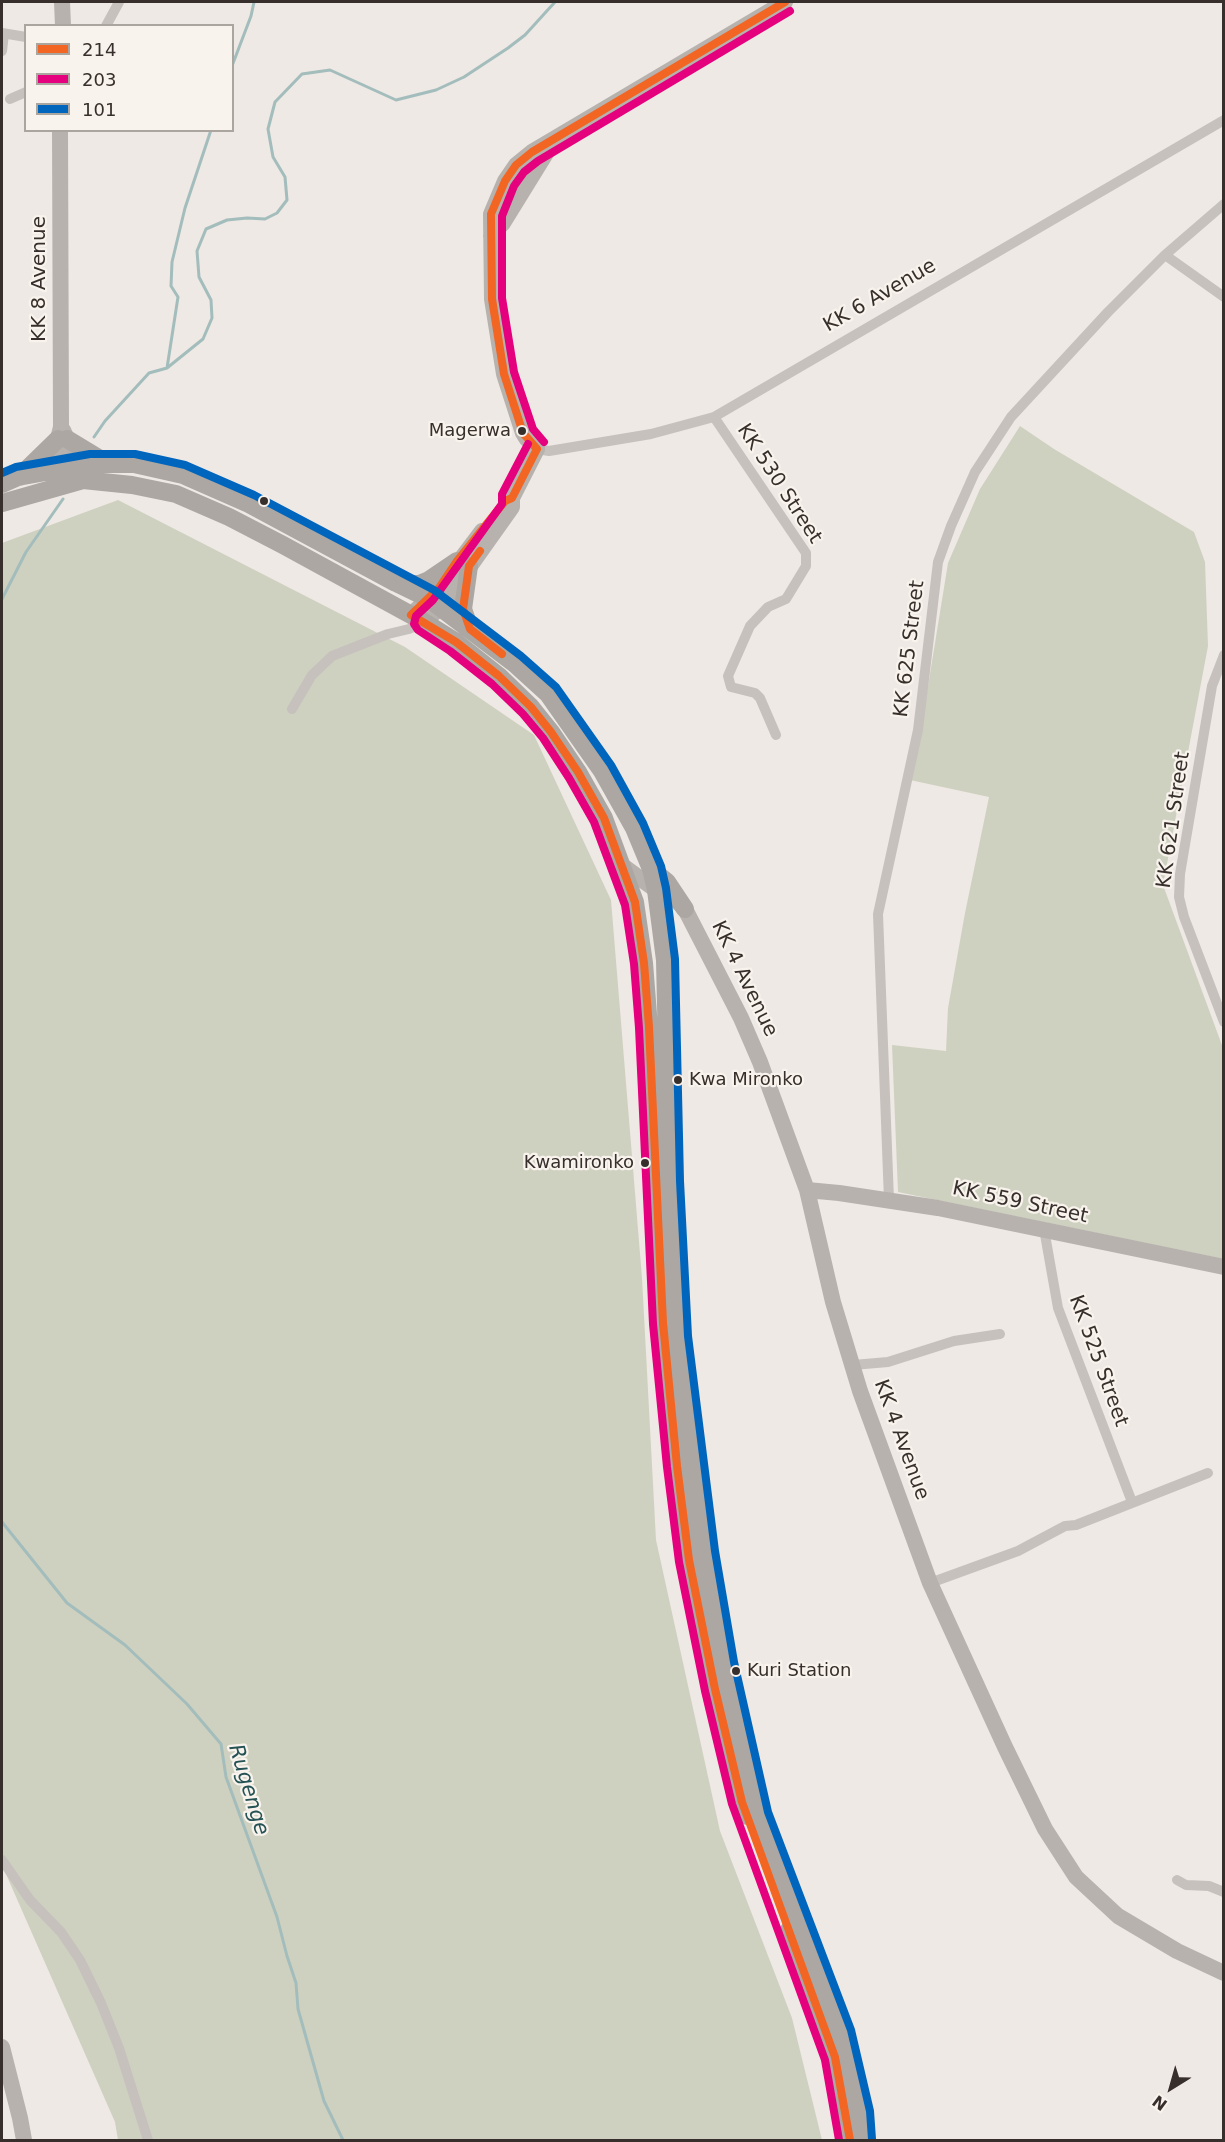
<!DOCTYPE html>
<html>
<head>
<meta charset="utf-8">
<style>
  body { margin:0 }
  #map { position:relative; width:1225px; height:2142px; overflow:hidden; background:#eee9e4; font-family:"DejaVu Sans",sans-serif }
  canvas { display:block }
  .frame { position:absolute; inset:0; border:3px solid #372f2b; pointer-events:none }
  .legend { position:absolute; left:24px; top:24px; width:210px; height:108px; box-sizing:border-box; background:#f9f3ed; border:2px solid #aba59f; margin:0; padding:8px 10px; list-style:none; font-size:18px; color:#372f2b }
  .legend li { display:flex; align-items:center; gap:12px; height:30px }
  .legend b { width:30px; border:2px solid #aba59f }
  .north { position:absolute; left:1141px; top:2058px; width:60px; height:60px; -webkit-text-stroke:4px #f9f3ed; paint-order:stroke; rotate:217deg; font-size:16px; font-weight:700; line-height:24px; text-align:center; color:#372f2b }
  .north::after { content:''; display:block; margin:auto; width:21px; height:27px; background:#372f2b; clip-path:polygon(50% 0,100% 100%,50% 72%,0 100%) }
</style>
</head>
<body>
<div id="map">
<canvas width="1225" height="2142"></canvas>
<div class="frame"></div>
<ul class="legend">
<li><b style="height:8px;background:#f26522"></b>214</li>
<li><b style="height:8px;background:#e5007d"></b>203</li>
<li><b style="height:8px;background:#0065bd"></b>101</li>
</ul>
<div class="north">N</div>
</div>
<script>
const c = document.querySelector('canvas').getContext('2d');
c.lineJoin = 'round';
function paint(path, color) {
  c.fillStyle = color;
  c.fill(path, 'evenodd');
}
function poly(rows) {
  const path = new Path2D();
  for (const r of rows) {
    path.moveTo(r[0], r[1]);
    for (let i = 2; i < r.length; i += 2) path.lineTo(r[i], r[i + 1]);
  }
  return path;
}
function strokePath(path, color, width, dash) {
  c.strokeStyle = color;
  c.lineWidth = width;
  c.lineCap = dash ? 'butt' : 'round';
  c.setLineDash(dash || []);
  c.stroke(path);
}
function label(font, color, halo, rows, align = 'center') {
  c.font = font + ' "DejaVu Sans",sans-serif';
  c.lineWidth = 4.5;
  c.setLineDash([]);
  c.textBaseline = 'middle';
  c.strokeStyle = halo;
  c.fillStyle = color;
  for (const [text, x, y, turn = 0] of rows) {
    c.save();
    c.translate(x, y);
    c.rotate((+turn || 0) * Math.PI / 180);
    c.textAlign = isNaN(turn) ? turn : align;
    if (halo) c.strokeText(text, 0, 0);
    c.fillText(text, 0, 0);
    c.restore();
  }
}
const green = poly([
  [1020,426,1054,449,1194,532,1205,562,1208,646,1163,885,1223,1048,1223,1259,898,1192,892,1045,946,1051,948,1008,965,913,989,797,910,780,922,723,948,563,980,489],
  [118,500,405,647,534,735,611,900,642,1278,656,1540,720,1831,792,2018,822,2140,118,2140,115,2122,2,1865,2,543]
]);
const stream = poly([
  [232,66,251,16,254,2],
  [167,368,203,339,212,318,211,300,199,277,197,251,206,229,227,220,247,218,265,219,277,213,287,200,285,177,273,157,268,129,275,102,302,74,330,70,396,100,436,90,464,77,508,48,525,35,555,2],
  [94,437,105,421,149,373,167,368,178,297,171,286,172,262,185,208,211,130],
  [2,599,26,552,63,499],
  [2,1522,67,1603,125,1645,187,1704,221,1744,226,1777,277,1917,287,1956,296,1983,298,2009,324,2101,343,2140]
]);
const minor = poly([
  [106,26,119,2],
  [2,33,26,37],
  [2,51,4,34],
  [10,99,26,92],
  [1165,255,1224,297],
  [714,417,806,553,806,566,786,599,768,607,750,626,728,676,731,687,755,693,760,698,776,735],
  [537,449,549,451,651,434,714,417,1224,120],
  [1224,655,1212,686,1180,874,1179,897,1184,917,1224,1022],
  [292,709,312,675,332,656,388,634,409,629,424,622],
  [889,1200,878,914,918,730,938,562,951,526,975,472,1011,417,1108,312,1165,255,1224,204],
  [1044,1229,1058,1308,1132,1502],
  [853,1365,888,1362,954,1341,1000,1334],
  [930,1583,1018,1551,1065,1526,1076,1525,1208,1473],
  [2,1860,30,1900,61,1932,80,1960,101,2003,119,2048,148,2140],
  [1177,1880,1186,1885,1209,1886,1224,1892]
]);
const secondary = poly([
  [62,2,63,26],
  [491,236,503,223,553,142],
  [63,430,67,439,73,466,81,478],
  [54,483,58,439,61,427,60,130],
  [411,615,439,588,482,531],
  [424,622,441,607,512,507,512,498,537,449,526,438,523,433,504,374,492,299,491,214,505,181,516,165,532,152,785,2],
  [623,866,656,890,678,902,685,909,741,1018,760,1062,807,1190,833,1302,860,1391,930,1583,1005,1747,1045,1829,1076,1877,1118,1916,1177,1951,1224,1973],
  [807,1190,839,1193,938,1208,1224,1267],
  [2,2047,20,2118,24,2140]
]);
const trunk = poly([
  [67,439,100,459,110,461],
  [19,477,58,439],
  [2,484,18,477,90,464,134,464,183,475,249,504,396,583,429,599,515,664,548,694,602,771,634,828,651,869,656,890,665,960,670,1181,678,1337,705,1553,724,1664,758,1815,841,2032,860,2113,862,2140],
  [2,503,83,480,132,485,176,494,229,517,283,545,424,622,456,642,499,676,531,707,551,732,578,772,604,818,635,902,644,963,649,1027,663,1323,683,1517,689,1560,715,1689,731,1760,747,1816],
  [469,566,463,609,470,629],
  [399,584,419,584,429,580,457,561],
  [651,869,667,882,685,909],
  [789,1930,835,2057,850,2140]
]);
const bus1 = poly([
  [537,449,512,498,505,501,457,561,439,588,411,615,456,642,499,676,531,707,551,732,578,772,604,818,635,902,644,963,649,1027,663,1323,677,1466,689,1560,715,1689,742,1802,835,2057,850,2140],
  [537,449,523,433,504,374,492,299,491,214,505,181,516,165,532,152,785,2],
  [480,551,469,566,463,609,470,629,502,654]
]);
const bus2 = poly([
  [544,442,533,429,514,372,502,298,502,216,514,186,524,172,538,161,790,11],
  [528,444,502,494,502,504,433,600,416,616,414,624,418,630,450,651,492,684,523,714,543,738,569,778,594,822,625,905,634,964,639,1028,653,1324,667,1467,679,1562,705,1691,732,1804,825,2060,839,2140]
]);
const bus3 = poly([
  [2,473,16,467,90,454,135,454,185,465,254,495,434,590,521,656,556,687,611,765,643,823,661,866,666,888,675,959,680,1181,688,1336,715,1551,734,1662,768,1812,851,2030,870,2111,872,2139]
]);
const markers = [
  [522,431,5,"#372f2b"],
  [264,501,5,"#372f2b"],
  [678,1080,5,"#372f2b"],
  [645,1163,5,"#372f2b"],
  [736,1671,5,"#372f2b"]
];
const busNames = [
  ["Magerwa",511,431],
  ["Kwa Mironko",689,1080,"left"],
  ["Kwamironko",634,1163],
  ["Kuri Station",747,1671,"left"]
];
const streetNames = [
  ["KK 8 Avenue",40,279,-90],
  ["KK 6 Avenue",880,296,-30],
  ["KK 530 Street",779,484,57],
  ["KK 625 Street",910,649,-83],
  ["KK 621 Street",1174,820,-82],
  ["KK 4 Avenue",744,979,64],
  ["KK 559 Street",1020,1203,12],
  ["KK 525 Street",1098,1361,70],
  ["KK 4 Avenue",901,1440,70]
];
const waterNames = [
  ["Rugenge",248,1790,73]
];
paint(green, '#cfd1c0');
strokePath(stream, '#a3bdbc', 3);
strokePath(minor, '#c6c1bd', 10);
strokePath(secondary, '#b7b2ae', 16);
strokePath(trunk, '#aca7a2', 18);
strokePath(bus1, '#f26522', 8);
strokePath(bus2, '#e5007d', 8);
strokePath(bus3, '#0065bd', 8);
for (const [x, y, r, color] of markers) {
  const dot = new Path2D();
  dot.arc(x, y, r, 0, 2 * Math.PI);
  c.fillStyle = color;
  c.fill(dot);
  strokePath(dot, '#f9f3ed', 2);
}
label('18px', '#372f2b', '#f9f3ed', busNames, 'right');
label('20px', '#372f2b', '#f9f3ed', streetNames);
label('italic 21px', '#255254', '#f9f3ed', waterNames);
</script>
</body>
</html>
